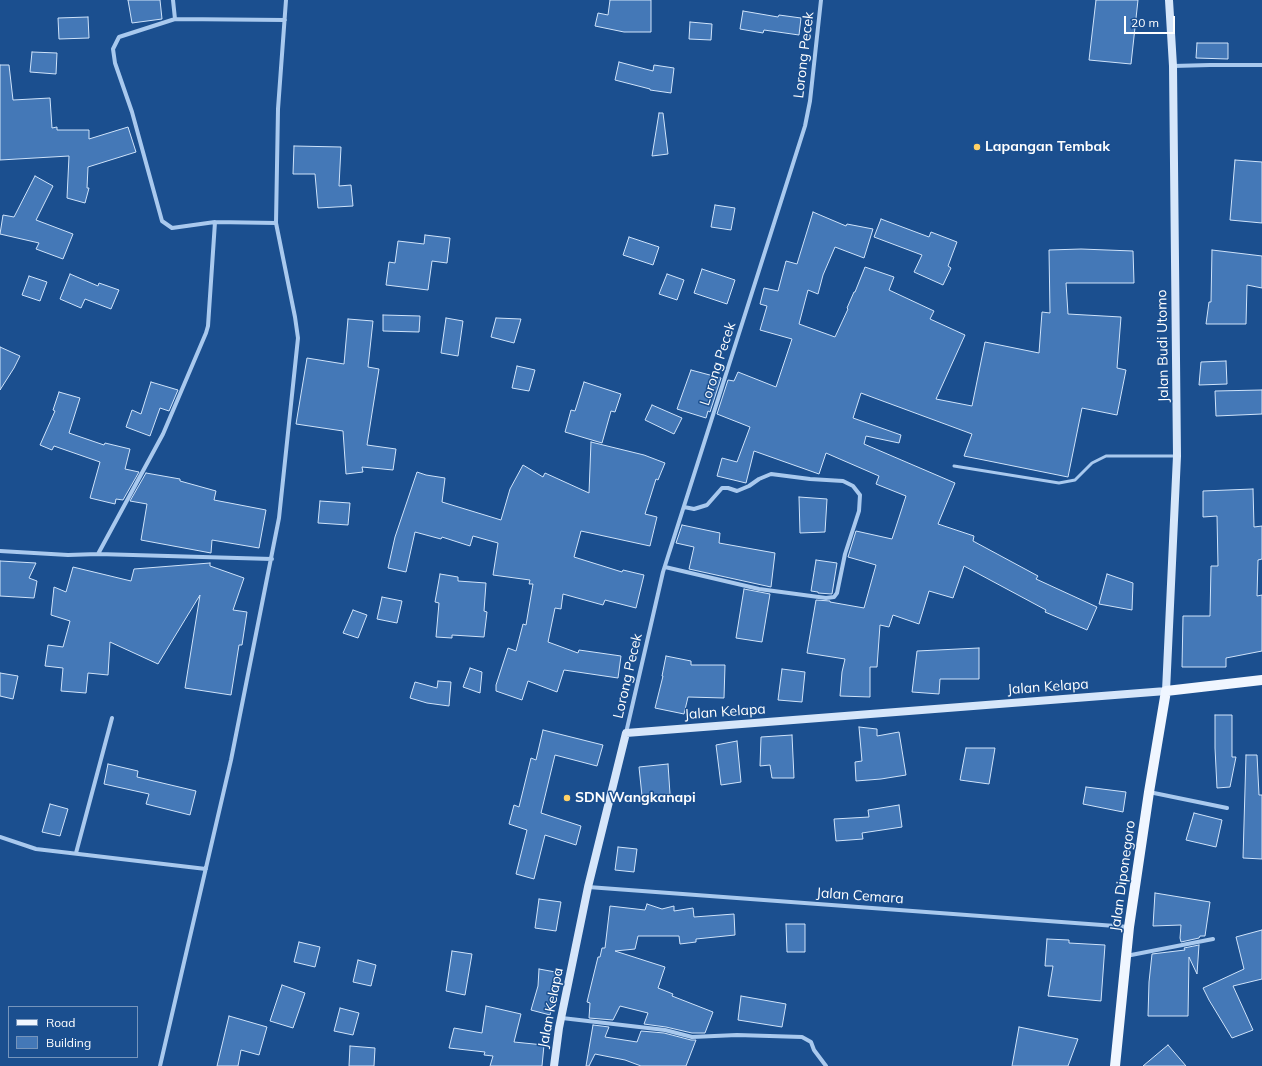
<!DOCTYPE html>
<html>
<head>
<meta charset="utf-8">
<style>
  body { margin:0 }
  #map { position:relative; width:1262px; height:1066px; overflow:hidden; background:#1b4f8f; font-family:Mulish,sans-serif }
  canvas { display:block }
  .legend { position:absolute; left:8px; top:1006px; width:130px; height:52px; box-sizing:border-box; background:#1b4f8f; border:1px solid #7695bc; margin:0; padding:5px 7px; list-style:none; font-size:12px; color:#fff }
  .legend li { display:flex; align-items:center; gap:8px; height:20px }
  .legend b { width:20px; border:1px solid #7695bc }
  .scale { position:absolute; left:1124px; top:16px; width:51px; height:18px; box-sizing:border-box; border:2px solid #fff; border-top:0; padding-left:5px; font-size:12px; line-height:14px; white-space:nowrap; color:#fff; -webkit-text-stroke:3px #1b4f8f; paint-order:stroke }
</style>
</head>
<body>
<div id="map">
<canvas width="1262" height="1066"></canvas>
<ul class="legend">
<li><b style="height:5px;background:#f0f6ff"></b>Road</li>
<li><b style="height:11px;background:#4478b7"></b>Building</li>
</ul>
<div class="scale">20 m</div>
</div>
<script>
const c = document.querySelector('canvas').getContext('2d');
c.lineJoin = 'round';
function paint(path, color) {
  c.fillStyle = color;
  c.fill(path, 'evenodd');
}
function poly(rows) {
  const path = new Path2D();
  for (const r of rows) {
    path.moveTo(r[0], r[1]);
    for (let i = 2; i < r.length; i += 2) path.lineTo(r[i], r[i + 1]);
  }
  return path;
}
function strokePath(path, color, width, dash) {
  c.strokeStyle = color;
  c.lineWidth = width;
  c.lineCap = dash ? 'butt' : 'round';
  c.setLineDash(dash || []);
  c.stroke(path);
}
function label(font, color, halo, rows, align = 'center') {
  c.font = font + ' Mulish,sans-serif';
  c.lineWidth = 3;
  c.setLineDash([]);
  c.textBaseline = 'middle';
  c.strokeStyle = halo;
  c.fillStyle = color;
  for (const [text, x, y, turn = 0] of rows) {
    c.save();
    c.translate(x, y);
    c.rotate((+turn || 0) * Math.PI / 180);
    c.textAlign = isNaN(turn) ? turn : align;
    if (halo) c.strokeText(text, 0, 0);
    c.fillText(text, 0, 0);
    c.restore();
  }
}
const building = poly([
  [128,0,160,0,162,19,132,23,128,0],
  [610,0,651,0,651,32,624,32,595,26,598,13,608,15,610,0],
  [1096,0,1138,0,1131,64,1089,60,1096,0],
  [743,11,778,17,779,15,801,18,799,35,764,30,763,33,740,29,743,11],
  [88,17,89,38,59,39,58,18,88,17],
  [690,22,712,24,711,40,689,39,690,22],
  [1197,43,1228,43,1228,59,1196,58,1197,43],
  [32,52,57,53,56,74,30,72,32,52],
  [619,62,653,71,654,65,674,68,671,93,650,90,650,89,615,80,619,62],
  [0,65,9,65,13,100,50,98,52,128,57,127,57,130,89,130,89,139,128,127,136,152,88,167,87,188,89,188,85,203,67,198,69,156,0,160,0,65],
  [659,113,663,113,668,154,652,156,659,113],
  [294,146,341,147,339,186,351,185,353,206,318,208,315,174,293,174,294,146],
  [1235,160,1262,162,1262,223,1230,220,1235,160],
  [35,176,53,186,36,220,73,234,63,259,36,249,39,243,0,234,3,215,14,217,35,176],
  [715,205,735,208,731,230,711,227,715,205],
  [813,212,846,226,847,224,873,229,864,258,835,247,823,275,818,294,808,290,799,324,835,337,848,309,847,308,854,292,855,292,865,267,894,277,889,290,934,311,930,319,965,335,936,399,972,406,985,342,1039,353,1042,312,1050,313,1049,250,1081,249,1133,251,1134,283,1066,283,1068,314,1121,317,1117,368,1126,370,1117,415,1082,408,1068,477,964,456,972,434,861,393,853,418,901,435,899,443,866,436,864,444,955,483,938,524,974,536,973,541,1038,576,1036,579,1097,607,1087,630,1045,612,1046,610,964,566,953,598,929,591,919,624,893,615,889,627,880,625,877,667,870,667,870,697,840,696,842,672,845,659,807,653,816,600,830,601,830,602,864,608,876,565,848,557,856,531,892,539,906,496,876,484,879,476,826,453,819,474,754,451,746,483,717,476,722,458,737,462,750,427,717,414,728,380,734,381,738,372,776,387,792,339,760,330,767,306,760,304,764,288,778,291,786,261,797,264,813,212],
  [881,219,929,237,931,232,957,242,948,266,951,268,943,285,914,272,922,255,874,237,881,219],
  [425,235,450,238,447,263,432,261,428,290,386,285,389,262,395,263,398,241,424,244,425,235],
  [629,237,659,247,653,265,623,255,629,237],
  [1212,250,1262,256,1262,288,1247,285,1246,324,1206,324,1209,302,1211,302,1212,250],
  [702,269,735,280,727,304,694,293,702,269],
  [70,274,98,286,99,283,119,290,111,309,85,299,81,308,60,299,70,274],
  [667,274,684,280,677,300,659,294,667,274],
  [29,276,47,282,40,301,22,295,29,276],
  [383,315,420,316,419,332,383,331,383,315],
  [446,318,463,321,458,356,441,353,446,318],
  [496,318,521,319,514,343,491,337,496,318],
  [348,319,373,321,368,367,379,369,367,445,396,449,393,470,362,467,363,472,346,474,343,431,296,424,307,358,344,364,348,319],
  [0,347,20,356,14,368,0,390,0,347],
  [1226,361,1227,384,1199,385,1201,362,1226,361],
  [517,366,535,370,529,391,512,388,517,366],
  [691,370,721,378,710,412,708,411,706,418,677,409,691,370],
  [151,382,178,390,169,411,160,408,150,436,126,427,132,410,141,414,151,382],
  [584,382,621,394,615,412,611,411,602,443,565,432,571,410,575,411,584,382],
  [1262,390,1262,414,1216,416,1215,391,1262,390],
  [59,392,80,398,69,433,104,445,105,443,130,449,125,469,139,472,123,500,116,499,115,504,90,498,100,462,54,446,52,450,40,445,55,411,53,410,59,392],
  [652,405,682,418,674,434,645,420,652,405],
  [591,442,644,455,665,463,658,480,656,479,645,514,657,517,650,546,581,531,574,557,622,572,623,570,644,575,636,608,605,600,603,605,563,594,561,609,555,608,548,642,578,653,579,650,621,656,618,678,564,670,557,692,528,681,522,700,496,691,496,685,508,648,516,651,523,624,526,625,533,584,529,584,530,580,493,575,498,543,473,536,470,546,442,537,441,539,415,532,406,572,388,568,395,537,417,472,426,475,445,478,442,502,501,520,510,489,523,465,543,477,545,473,589,493,591,442],
  [146,473,180,479,180,481,216,491,214,500,266,510,259,548,212,540,211,553,141,540,147,504,130,501,146,473],
  [1253,489,1254,527,1262,526,1262,559,1258,560,1257,596,1262,595,1262,651,1226,658,1226,667,1182,667,1183,616,1210,616,1211,566,1218,566,1217,516,1203,517,1203,491,1253,489],
  [799,497,827,499,825,532,800,533,799,497],
  [320,501,350,503,348,525,318,523,320,501],
  [682,525,720,533,719,543,775,553,771,587,689,569,694,547,676,543,682,525],
  [816,560,837,563,832,594,818,593,818,592,811,591,816,560],
  [0,561,36,563,29,578,37,581,34,598,0,596,0,561],
  [210,563,210,566,244,578,233,610,247,612,242,645,239,645,231,695,185,688,200,595,158,664,110,642,108,675,88,673,86,693,61,691,63,668,45,666,48,645,63,647,70,621,51,615,54,587,66,592,73,567,131,581,134,569,210,563],
  [440,574,458,577,458,581,486,583,484,611,487,612,484,637,452,635,452,638,436,637,439,603,435,602,440,574],
  [1107,574,1133,583,1132,610,1099,604,1107,574],
  [744,589,770,594,762,642,736,638,744,589],
  [382,597,402,601,397,623,377,619,382,597],
  [353,610,367,615,358,638,343,633,353,610],
  [979,648,979,679,940,679,939,694,912,692,917,651,979,648],
  [666,656,691,661,691,665,725,665,724,698,688,697,684,714,655,708,663,676,662,676,666,656],
  [470,668,482,672,480,693,463,687,470,668],
  [782,669,805,672,802,702,778,700,782,669],
  [0,673,18,676,13,699,0,696,0,673],
  [438,681,451,682,449,706,427,703,410,698,415,682,437,688,438,681],
  [1215,715,1232,715,1232,757,1236,757,1230,787,1217,788,1215,748,1215,715],
  [859,727,877,729,877,736,899,732,906,775,881,779,856,781,855,762,862,761,859,727],
  [543,730,603,745,597,766,555,755,541,813,581,826,576,845,545,835,534,879,516,874,527,830,509,824,514,805,519,807,531,758,536,760,543,730],
  [792,735,794,778,772,778,770,765,760,766,761,737,792,735],
  [737,741,741,782,721,785,716,745,737,741],
  [966,748,995,748,989,784,960,780,966,748],
  [1246,755,1257,755,1259,795,1262,795,1262,859,1243,858,1246,755],
  [108,764,138,771,137,777,196,791,190,815,146,804,149,794,104,784,108,764],
  [668,764,670,794,642,796,639,767,668,764],
  [1086,787,1126,792,1123,812,1083,804,1086,787],
  [50,804,68,809,60,836,42,832,50,804],
  [899,805,902,827,862,833,863,839,836,841,834,819,869,817,868,810,899,805],
  [1194,813,1222,820,1216,847,1186,840,1194,813],
  [618,847,637,849,634,872,615,870,618,847],
  [1155,893,1210,902,1205,936,1200,936,1199,938,1181,942,1180,938,1181,925,1153,926,1155,893],
  [539,899,561,902,556,931,535,928,539,899],
  [647,904,662,909,674,906,674,911,693,908,694,917,734,914,735,935,696,939,696,942,680,944,679,936,638,936,635,949,615,951,665,967,658,988,673,994,672,996,713,1012,705,1033,692,1033,666,1027,644,1024,648,1013,620,1006,613,1020,589,1018,590,1003,587,1002,598,957,600,957,602,948,605,948,610,906,645,910,647,904],
  [786,924,805,924,805,952,787,952,786,924],
  [1262,930,1262,979,1233,986,1253,1030,1232,1038,1209,1000,1203,988,1244,969,1236,937,1262,930],
  [1047,939,1069,940,1069,943,1105,945,1101,1001,1048,996,1053,966,1045,966,1047,939],
  [299,942,320,947,315,967,294,962,299,942],
  [1199,945,1197,974,1189,957,1188,1016,1148,1016,1149,982,1152,954,1185,950,1184,948,1199,945],
  [452,951,472,954,465,995,446,991,452,951],
  [358,960,376,965,371,986,353,982,358,960],
  [539,969,561,973,559,987,557,987,550,1015,531,1010,538,986,539,969],
  [282,985,305,993,293,1028,270,1021,282,985],
  [741,996,786,1004,782,1027,738,1020,741,996],
  [486,1006,521,1014,514,1042,544,1045,542,1066,490,1066,493,1056,484,1055,485,1052,449,1048,454,1028,482,1033,486,1006],
  [340,1008,359,1013,353,1035,334,1031,340,1008],
  [229,1016,267,1027,259,1055,241,1050,238,1066,217,1066,229,1016],
  [593,1025,609,1027,605,1037,637,1042,641,1031,664,1033,691,1040,696,1040,686,1066,641,1066,625,1060,595,1054,589,1066,586,1066,593,1025],
  [1019,1027,1078,1039,1068,1066,1012,1066,1019,1027],
  [1168,1045,1186,1066,1143,1066,1168,1045],
  [350,1046,375,1048,374,1066,349,1066,350,1046]
]);
const lane = poly([
  [954,466,1059,483,1075,480,1092,463,1106,456,1175,456]
]);
const street = poly([
  [173,0,175,19],
  [1173,66,1210,65,1262,65],
  [276,223,215,222,172,228,162,221,132,112,115,63,113,49,119,37,175,19,285,20],
  [0,551,68,555,98,554,272,559],
  [98,554,163,434,206,333,208,326,215,222],
  [665,567,759,589,826,598,834,597,837,593,845,554,859,511,860,495,853,486,843,481,810,479,771,474,759,479,749,486,737,491,728,488,722,488,707,505,694,509,684,507],
  [626,733,663,572,805,126,810,101,821,0],
  [1149,792,1227,808],
  [0,837,36,849,206,869],
  [76,853,112,718],
  [588,887,1129,927],
  [1126,956,1213,939],
  [562,1018,665,1030,692,1037,737,1035,802,1037,811,1042,814,1050,826,1066],
  [160,1066,231,760,279,518,298,338,295,317,276,223,278,109,286,0]
]);
const secondary = poly([
  [554,1066,559,1028,588,887,626,733,1166,691,1177,456,1173,66,1169,0]
]);
const primary = poly([
  [1115,1066,1129,927,1149,792,1166,691,1262,680]
]);
const markers = [
  [977,147,4,"#ffd166"],
  [567,798,4,"#ffd166"]
];
const streetNames = [
  ["Lorong Pecek",804,55,-83],
  ["Jalan Budi Utomo",1163,346,-91],
  ["Lorong Pecek",718,364,-72],
  ["Lorong Pecek",628,676,-77],
  ["Jalan Kelapa",1048,687,-4],
  ["Jalan Kelapa",725,712,-4],
  ["Jalan Diponegoro",1123,876,-82],
  ["Jalan Cemara",860,896,4],
  ["Jalan Kelapa",551,1008,-79]
];
const poiNames = [
  ["Lapangan Tembak",985,147],
  ["SDN Wangkanapi",575,798]
];
paint(building, '#4478b7');
strokePath(building, '#cfe3fa', 1);
strokePath(lane, '#a9c9ee', 3);
strokePath(street, '#a9c9ee', 4);
strokePath(secondary, '#d6e6fa', 8);
strokePath(primary, '#f0f6ff', 10);
for (const [x, y, r, color] of markers) {
  const dot = new Path2D();
  dot.arc(x, y, r, 0, 2 * Math.PI);
  c.fillStyle = color;
  c.fill(dot);
  strokePath(dot, '#1b4f8f', 1.5);
}
label('14px', '#fff', '#1b4f8f', streetNames);
label('bold 14px', '#fff', '#1b4f8f', poiNames, 'left');
</script>
</body>
</html>
